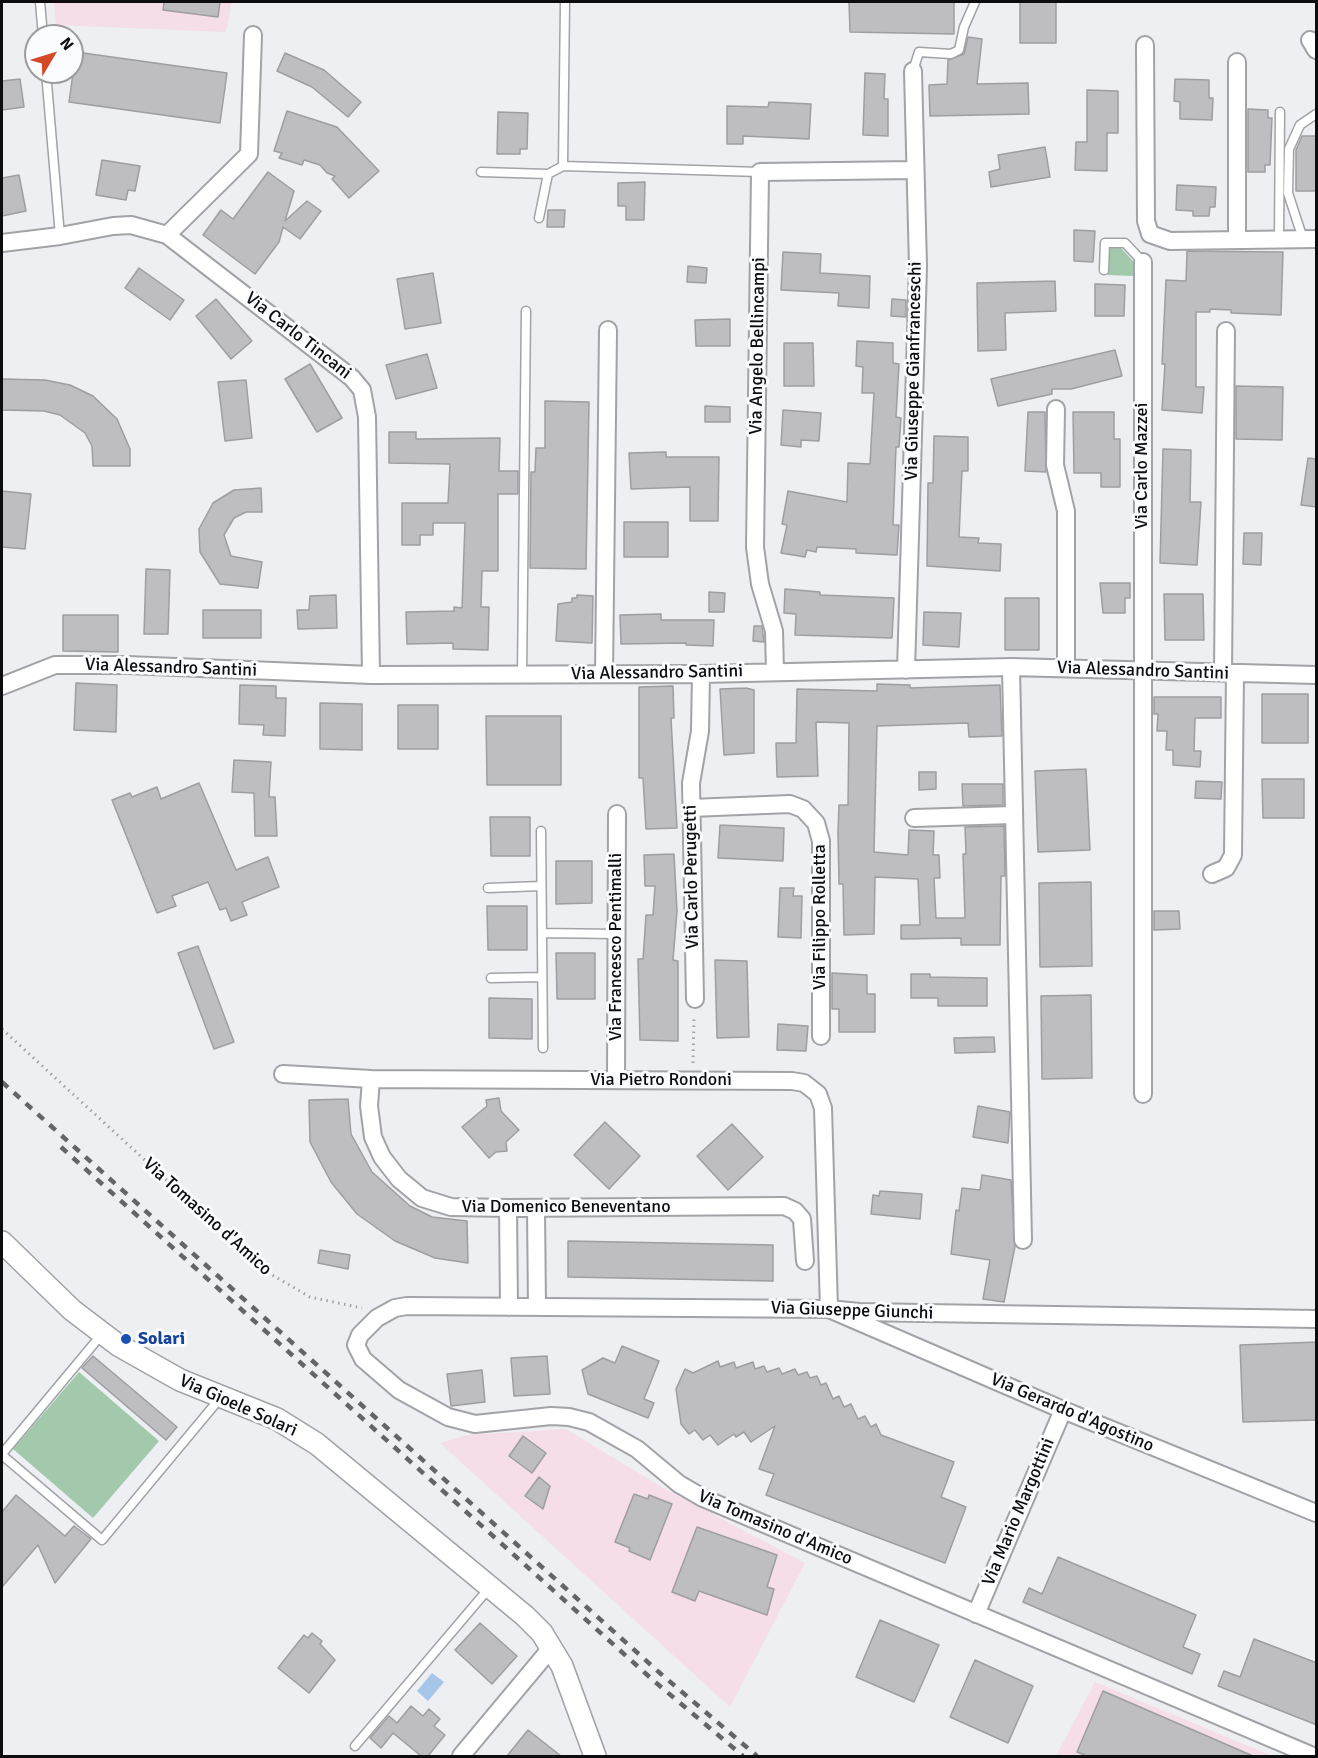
<!DOCTYPE html>
<html>
<head>
<meta charset="utf-8">
<style>
  body { margin:0 }
  #map { position:relative; width:1318px; height:1758px; overflow:hidden; background:#edeff3; font-family:Signika,sans-serif }
  canvas { display:block }
  .frame { position:absolute; inset:0; border:3px solid #0d0d0f; pointer-events:none }
  .north { position:absolute; left:24px; top:24px; width:60px; height:60px; box-sizing:border-box; background:#fbfcff; border:2px solid #9c9c9f; border-radius:50%; rotate:52deg; font-size:16px; font-weight:700; line-height:24px; text-align:center; color:#0d0d0f }
  .north::after { content:''; display:block; margin:auto; width:21px; height:27px; background:#d44a28; clip-path:polygon(50% 0,100% 100%,50% 72%,0 100%) }
</style>
</head>
<body>
<div id="map">
<canvas width="1318" height="1758"></canvas>
<div class="frame"></div>
<div class="north">N</div>
</div>
<script>
const c = document.querySelector('canvas').getContext('2d');
c.lineJoin = 'round';
function paint(path, color) {
  c.fillStyle = color;
  c.fill(path, 'evenodd');
}
function poly(rows) {
  const path = new Path2D();
  for (const r of rows) {
    path.moveTo(r[0], r[1]);
    for (let i = 2; i < r.length; i += 2) path.lineTo(r[i], r[i + 1]);
  }
  return path;
}
function strokePath(path, color, width, dash) {
  c.strokeStyle = color;
  c.lineWidth = width;
  c.lineCap = dash ? 'butt' : 'round';
  c.setLineDash(dash || []);
  c.stroke(path);
}
function label(font, color, halo, rows, align = 'center') {
  c.font = font + ' Signika,sans-serif';
  c.lineWidth = 6;
  c.setLineDash([]);
  c.textBaseline = 'middle';
  c.strokeStyle = halo;
  c.fillStyle = color;
  for (const [text, x, y, turn = 0] of rows) {
    c.save();
    c.translate(x, y);
    c.rotate((+turn || 0) * Math.PI / 180);
    c.textAlign = isNaN(turn) ? turn : align;
    if (halo) c.strokeText(text, 0, 0);
    c.fillText(text, 0, 0);
    c.restore();
  }
}
const industrial = poly([
  [54,2,232,2,226,32,56,25],
  [566,1429,665,1489,805,1563,730,1707,440,1443,468,1435],
  [1095,1682,1272,1756,1056,1756]
]);
const green = poly([
  [1109,248,1121,248,1134,262,1133,276,1107,275],
  [79,1372,159,1441,93,1518,13,1449]
]);
const water = poly([
  [432,1673,444,1682,428,1701,417,1691]
]);
const building = poly([
  [164,2,220,2,218,17,163,10,164,2],
  [849,2,954,2,954,34,850,32,849,2],
  [1020,2,1056,2,1056,43,1020,43,1020,2],
  [968,37,982,39,977,84,1028,83,1029,114,930,116,929,85,947,84,948,60,964,54,968,37],
  [76,52,227,73,220,123,69,102,76,52],
  [285,53,324,70,361,102,348,117,312,87,277,71,285,53],
  [865,73,885,74,884,99,888,99,888,136,863,135,865,73],
  [20,79,24,107,2,110,2,81,20,79],
  [1175,79,1209,80,1209,98,1213,98,1212,120,1180,119,1180,102,1174,101,1175,79],
  [1087,90,1118,91,1118,133,1107,133,1107,171,1075,170,1076,142,1087,142,1087,90],
  [769,102,811,104,809,139,743,136,743,144,727,144,727,106,768,107,769,102],
  [1248,109,1268,110,1268,118,1272,118,1270,165,1265,165,1265,172,1248,172,1248,109],
  [287,111,337,127,379,171,349,198,332,179,335,176,327,173,320,165,304,160,302,165,279,158,282,153,274,151,287,111],
  [498,112,528,113,527,149,520,149,520,154,497,154,498,112],
  [1302,136,1317,136,1317,191,1296,191,1296,150,1302,136],
  [1045,147,1050,177,991,187,989,172,1000,169,998,155,1045,147],
  [102,160,140,166,135,191,128,190,126,200,96,195,102,160],
  [268,172,294,191,285,221,307,201,321,211,300,239,283,227,279,242,255,274,203,235,221,210,233,219,268,172],
  [19,175,26,211,2,216,2,178,19,175],
  [645,182,644,220,626,220,626,206,618,206,618,183,645,182],
  [1177,185,1216,187,1215,207,1210,207,1209,216,1193,216,1193,211,1176,210,1177,185],
  [548,210,565,210,564,227,547,227,548,210],
  [1074,230,1095,231,1093,262,1074,261,1074,230],
  [1187,251,1283,252,1281,315,1231,313,1231,310,1210,309,1210,312,1196,312,1196,387,1204,387,1202,413,1162,410,1165,364,1162,364,1166,280,1186,281,1187,251],
  [783,252,821,254,820,273,870,276,869,308,838,306,839,293,781,290,783,252],
  [688,266,707,268,706,283,687,282,688,266],
  [139,268,184,300,170,320,125,288,139,268],
  [433,273,441,323,405,329,397,279,433,273],
  [1055,281,1056,311,1005,313,1006,350,978,351,977,283,1055,281],
  [1095,284,1125,285,1124,316,1095,316,1095,284],
  [216,299,252,341,231,359,196,316,216,299],
  [892,299,906,300,906,317,891,316,892,299],
  [730,319,730,346,696,346,695,320,730,319],
  [857,341,893,343,893,363,899,364,896,417,901,418,899,447,896,447,893,525,899,525,897,555,856,553,856,549,817,547,816,552,807,550,805,557,781,553,787,525,782,524,788,491,847,502,848,463,870,464,874,393,862,393,863,367,856,366,857,341],
  [784,343,813,343,814,386,784,386,784,343],
  [1115,350,1122,376,1071,389,1052,389,1052,394,998,406,991,379,1115,350],
  [427,354,437,388,396,399,386,365,427,354],
  [310,364,342,418,317,432,285,379,310,364],
  [2,379,45,380,70,385,93,396,117,419,130,449,130,466,93,466,92,446,85,433,60,415,44,411,2,410,2,379],
  [246,380,252,438,225,441,218,382,246,380],
  [1236,386,1283,387,1282,440,1236,439,1236,386],
  [545,401,589,402,586,569,530,568,531,472,535,472,536,448,545,448,545,401],
  [705,406,730,407,730,422,705,422,705,406],
  [783,410,821,413,819,441,801,440,801,447,781,445,783,410],
  [1028,412,1045,412,1046,472,1025,471,1028,412],
  [1073,412,1114,412,1114,439,1120,439,1120,487,1101,487,1101,473,1074,473,1073,412],
  [389,432,416,432,416,439,500,438,499,471,518,471,518,494,498,494,498,571,482,571,481,607,489,607,488,650,453,649,453,643,407,644,406,612,454,611,454,607,462,608,465,523,433,523,433,535,420,535,420,545,402,545,402,503,448,503,450,464,389,463,389,432],
  [934,436,968,437,968,471,962,471,959,537,979,538,978,543,1001,544,1000,571,927,566,928,483,933,483,934,436],
  [1163,449,1191,450,1190,502,1201,502,1197,565,1160,563,1163,449],
  [666,452,666,457,719,457,718,521,690,521,690,487,631,489,629,453,666,452],
  [1308,458,1317,459,1317,507,1301,505,1308,458],
  [261,488,262,512,246,512,234,518,224,535,231,556,262,562,258,588,220,584,200,552,199,529,213,503,234,490,261,488],
  [2,491,31,494,25,549,2,547,2,491],
  [624,522,668,522,668,557,624,557,624,522],
  [1244,533,1262,533,1261,565,1243,564,1244,533],
  [146,569,170,570,168,634,144,634,146,569],
  [1100,583,1130,583,1130,598,1125,598,1125,613,1103,613,1100,583],
  [785,589,820,592,820,595,894,598,892,638,795,635,796,614,784,613,785,589],
  [709,592,725,593,724,612,709,612,709,592],
  [1164,594,1203,594,1204,640,1165,640,1164,594],
  [336,595,337,628,298,629,297,610,309,610,310,596,336,595],
  [577,595,593,596,592,643,556,641,558,604,572,602,572,598,577,598,577,595],
  [1005,598,1039,598,1039,650,1005,650,1005,598],
  [203,610,261,610,261,638,203,638,203,610],
  [924,612,961,613,959,647,923,645,924,612],
  [661,614,661,620,714,620,713,646,686,645,686,643,621,644,620,615,661,614],
  [63,615,118,615,118,652,63,651,63,615],
  [754,626,762,626,764,642,753,641,754,626],
  [76,683,117,685,116,732,74,730,76,683],
  [877,684,910,685,910,688,1000,685,1002,736,969,737,968,723,877,726,874,852,908,855,909,830,934,831,933,855,939,855,940,878,934,878,936,918,965,918,963,854,966,854,965,827,1004,826,1005,876,1001,876,1000,945,961,945,961,938,901,939,901,925,920,925,918,879,875,877,874,934,844,935,843,884,839,884,838,832,839,805,848,805,849,723,816,722,818,776,777,777,776,743,796,743,797,689,877,691,877,684],
  [240,685,276,686,276,698,286,698,285,736,263,735,264,725,239,724,240,685],
  [673,686,674,718,671,718,677,828,646,829,643,778,639,778,639,687,673,686],
  [746,688,754,690,754,753,724,755,720,689,746,688],
  [1262,694,1308,694,1308,743,1262,743,1262,694],
  [1154,697,1221,697,1221,718,1195,718,1194,751,1201,751,1200,767,1173,765,1173,750,1166,750,1167,731,1157,731,1158,714,1154,714,1154,697],
  [320,703,362,704,362,750,320,749,320,703],
  [398,705,438,705,438,749,398,749,398,705],
  [486,716,561,716,561,785,487,785,486,716],
  [234,760,271,762,269,797,275,797,277,836,255,836,254,793,232,792,234,760],
  [1086,769,1090,850,1038,852,1035,771,1086,769],
  [919,772,936,772,936,789,919,790,919,772],
  [1262,779,1304,779,1304,818,1263,818,1262,779],
  [1196,781,1222,782,1221,799,1195,798,1196,781],
  [199,783,236,870,268,857,279,887,242,902,247,915,231,921,226,908,220,910,208,882,172,896,176,906,157,913,112,800,130,793,132,797,157,787,161,799,199,783],
  [962,784,1003,784,1003,805,963,806,962,784],
  [490,817,530,817,530,856,491,856,490,817],
  [720,825,784,828,783,861,718,858,720,825],
  [674,854,677,911,673,960,678,961,678,1041,640,1040,638,959,643,959,646,915,653,915,655,886,645,886,644,855,674,854],
  [556,861,592,861,592,903,556,904,556,861],
  [1091,882,1092,966,1040,967,1039,883,1091,882],
  [780,888,794,888,793,896,802,896,801,938,778,937,780,888],
  [487,906,527,906,527,950,488,950,487,906],
  [1154,911,1179,911,1180,929,1154,930,1154,911],
  [198,946,234,1042,214,1049,178,953,198,946],
  [556,953,595,953,595,999,557,999,556,953],
  [715,960,747,961,749,1037,717,1038,715,960],
  [832,973,867,975,867,994,875,994,875,1032,839,1032,839,1009,832,1009,832,973],
  [911,974,930,974,930,977,987,978,987,1006,938,1006,938,998,911,998,911,974],
  [1091,995,1092,1078,1042,1079,1041,996,1091,995],
  [489,998,532,999,532,1039,489,1038,489,998],
  [778,1024,808,1026,806,1051,777,1050,778,1024],
  [994,1037,995,1052,955,1053,954,1038,994,1037],
  [499,1098,501,1111,519,1130,506,1142,507,1151,496,1152,489,1158,462,1127,487,1106,486,1100,499,1098],
  [348,1099,351,1134,372,1172,410,1206,432,1217,467,1221,468,1263,435,1258,395,1241,357,1214,331,1182,310,1142,309,1100,348,1099],
  [978,1106,1010,1112,1008,1143,973,1137,978,1106],
  [605,1122,640,1156,609,1189,574,1155,605,1122],
  [732,1124,763,1157,728,1190,697,1156,732,1124],
  [982,1175,1011,1180,1015,1246,1004,1302,983,1299,990,1260,951,1254,956,1210,959,1211,962,1188,980,1190,982,1175],
  [880,1191,922,1194,920,1219,871,1214,873,1195,879,1196,880,1191],
  [568,1241,773,1245,773,1281,568,1277,568,1241],
  [320,1250,350,1255,348,1269,318,1263,320,1250],
  [1317,1342,1317,1420,1243,1422,1240,1345,1317,1342],
  [622,1346,659,1361,644,1399,654,1403,648,1418,588,1394,582,1370,603,1358,615,1363,622,1346],
  [93,1356,177,1427,166,1440,82,1368,93,1356],
  [547,1356,550,1394,514,1396,511,1358,547,1356],
  [718,1361,720,1367,734,1362,736,1368,753,1362,755,1369,764,1366,767,1372,779,1368,782,1374,795,1369,798,1375,807,1372,810,1378,817,1376,821,1385,826,1383,833,1399,839,1396,844,1407,851,1404,858,1419,865,1416,871,1427,876,1424,881,1435,954,1462,941,1497,966,1507,945,1563,766,1495,774,1474,759,1469,775,1426,751,1442,744,1432,736,1437,734,1434,718,1445,710,1435,703,1440,695,1430,689,1434,681,1424,676,1389,685,1369,693,1373,718,1361],
  [482,1370,485,1402,451,1406,447,1374,482,1370],
  [523,1436,546,1453,532,1473,509,1456,523,1436],
  [539,1477,550,1486,543,1509,525,1496,539,1477],
  [634,1494,648,1499,649,1495,672,1504,650,1560,629,1551,630,1548,615,1542,634,1494],
  [16,1495,65,1536,74,1526,91,1539,55,1583,38,1545,2,1587,2,1512,16,1495],
  [697,1527,777,1555,767,1587,774,1589,767,1615,699,1591,695,1601,672,1592,697,1527],
  [1058,1557,1196,1615,1183,1647,1200,1654,1192,1674,1023,1602,1029,1588,1042,1594,1058,1557],
  [880,1620,939,1645,914,1702,856,1677,880,1620],
  [480,1623,517,1656,492,1684,455,1650,480,1623],
  [312,1633,322,1641,320,1644,335,1660,309,1693,278,1668,304,1635,308,1638,312,1633],
  [1254,1639,1317,1663,1317,1725,1218,1686,1224,1671,1240,1677,1254,1639],
  [975,1660,1033,1686,1008,1743,950,1717,975,1660],
  [1103,1691,1253,1756,1087,1756,1077,1752,1103,1691],
  [411,1706,423,1716,429,1709,440,1719,434,1726,445,1735,428,1756,421,1756,393,1733,381,1748,370,1738,389,1716,397,1723,411,1706],
  [528,1730,561,1756,507,1756,528,1730]
]);
const path = poly([
  [2,1029,267,1272,310,1297,362,1308],
  [693,1063,694,1016]
]);
const service = poly([
  [40,2,43,36],
  [565,2,563,166,760,172],
  [913,71,919,52,951,54,959,50,964,27,975,2],
  [46,72,60,236],
  [481,172,548,174,563,166],
  [539,218,548,174],
  [1279,239,1280,112],
  [1303,239,1288,193,1289,149,1300,125,1316,114],
  [1104,270,1105,243,1125,243,1143,262],
  [522,675,526,311],
  [541,831,543,1048],
  [488,888,541,886],
  [542,933,616,934],
  [491,978,542,977],
  [2,1454,102,1334],
  [2,1455,102,1540,221,1397],
  [355,1746,490,1587]
]);
const minor = poly([
  [1310,40,1316,50],
  [1145,45,1146,221,1150,234,1170,241,1316,239],
  [167,235,249,154,253,35],
  [1237,239,1237,62],
  [2,243,60,236,113,226,131,225,167,235,352,378,362,390,367,417,371,675],
  [1143,262,1143,1094],
  [1056,409,1055,465,1066,511,1066,668],
  [1011,667,1023,1240],
  [906,670,918,266,913,71],
  [775,672,774,631,760,584,755,547,760,172,913,170],
  [1223,673,1226,331],
  [604,674,608,330],
  [2,686,55,665,127,665,371,675,701,674,1011,667,1316,675],
  [691,808,790,804,803,809,816,823,821,841,821,1036],
  [914,818,1013,815],
  [1212,874,1226,868,1233,855,1235,673],
  [695,999,691,783,700,731,701,674],
  [283,1074,371,1079,792,1081,804,1083,818,1094,823,1108,829,1309,1063,1410,1316,1513],
  [371,1079,369,1106,373,1137,382,1157,399,1179,422,1198,451,1207,508,1208,784,1206,795,1211,802,1219,805,1261],
  [616,1080,617,814],
  [508,1208,509,1307],
  [536,1209,537,1307],
  [976,1614,1063,1410],
  [461,1756,552,1647],
  [1313,1756,703,1498,679,1484,637,1449,589,1422,569,1417,551,1416,475,1424,448,1417,399,1390,363,1359,356,1345,360,1335,377,1318,395,1308,407,1306,829,1309,859,1312,1316,1319]
]);
const tertiary = poly([
  [2,1242,72,1310,118,1345,180,1380,277,1419,317,1444,525,1616,542,1633,562,1666,595,1756]
]);
const rail = poly([
  [2,1082,661,1674,757,1756],
  [61,1147,654,1681,743,1756]
]);
const markers = [
  [126,1339,6,"#1a4fb4"]
];
const streetNames = [
  ["Via Carlo Tincani",298,336,38],
  ["Via Angelo Bellincampi",758,346,-89],
  ["Via Giuseppe Gianfranceschi",914,371,-89],
  ["Via Carlo Mazzei",1142,466,-90],
  ["Via Alessandro Santini",171,668,2],
  ["Via Alessandro Santini",1143,671,2],
  ["Via Alessandro Santini",657,673,-1],
  ["Via Carlo Perugetti",692,877,-91],
  ["Via Filippo Rolletta",820,917,-90],
  ["Via Francesco Pentimalli",616,947,-90],
  ["Via Pietro Rondoni",661,1080],
  ["Via Domenico Beneventano",566,1207],
  ["Via Tomasino d'Amico",207,1217,42],
  ["Via Giuseppe Giunchi",852,1311,2],
  ["Via Gioele Solari",238,1406,24],
  ["Via Gerardo d'Agostino",1072,1413,23],
  ["Via Mario Margottini",1019,1512,-67],
  ["Via Tomasino d'Amico",775,1528,23]
];
const transitNames = [
  ["Solari",138,1339]
];
paint(industrial, '#f5dde9');
paint(green, '#a3c9ad');
paint(water, '#a6c6e9');
paint(building, '#bdbdc2');
strokePath(building, '#9e9ea2', 1.5);
strokePath(service, '#a2a3a7', 11);
strokePath(minor, '#a2a3a7', 20);
strokePath(tertiary, '#a2a3a7', 24);
strokePath(path, '#a1a2a6', 3, [1.5, 4.5]);
strokePath(service, '#fff', 8);
strokePath(minor, '#fff', 16);
strokePath(tertiary, '#fff', 21);
strokePath(rail, '#646568', 4.5, [8, 8]);
for (const [x, y, r, color] of markers) {
  const dot = new Path2D();
  dot.arc(x, y, r, 0, 2 * Math.PI);
  c.fillStyle = color;
  c.fill(dot);
  strokePath(dot, '#fbfcff', 2);
}
label('18px', '#0d0d0f', '#fbfcff', streetNames);
label('bold 18px', '#164399', '#fbfcff', transitNames, 'left');
</script>
</body>
</html>
